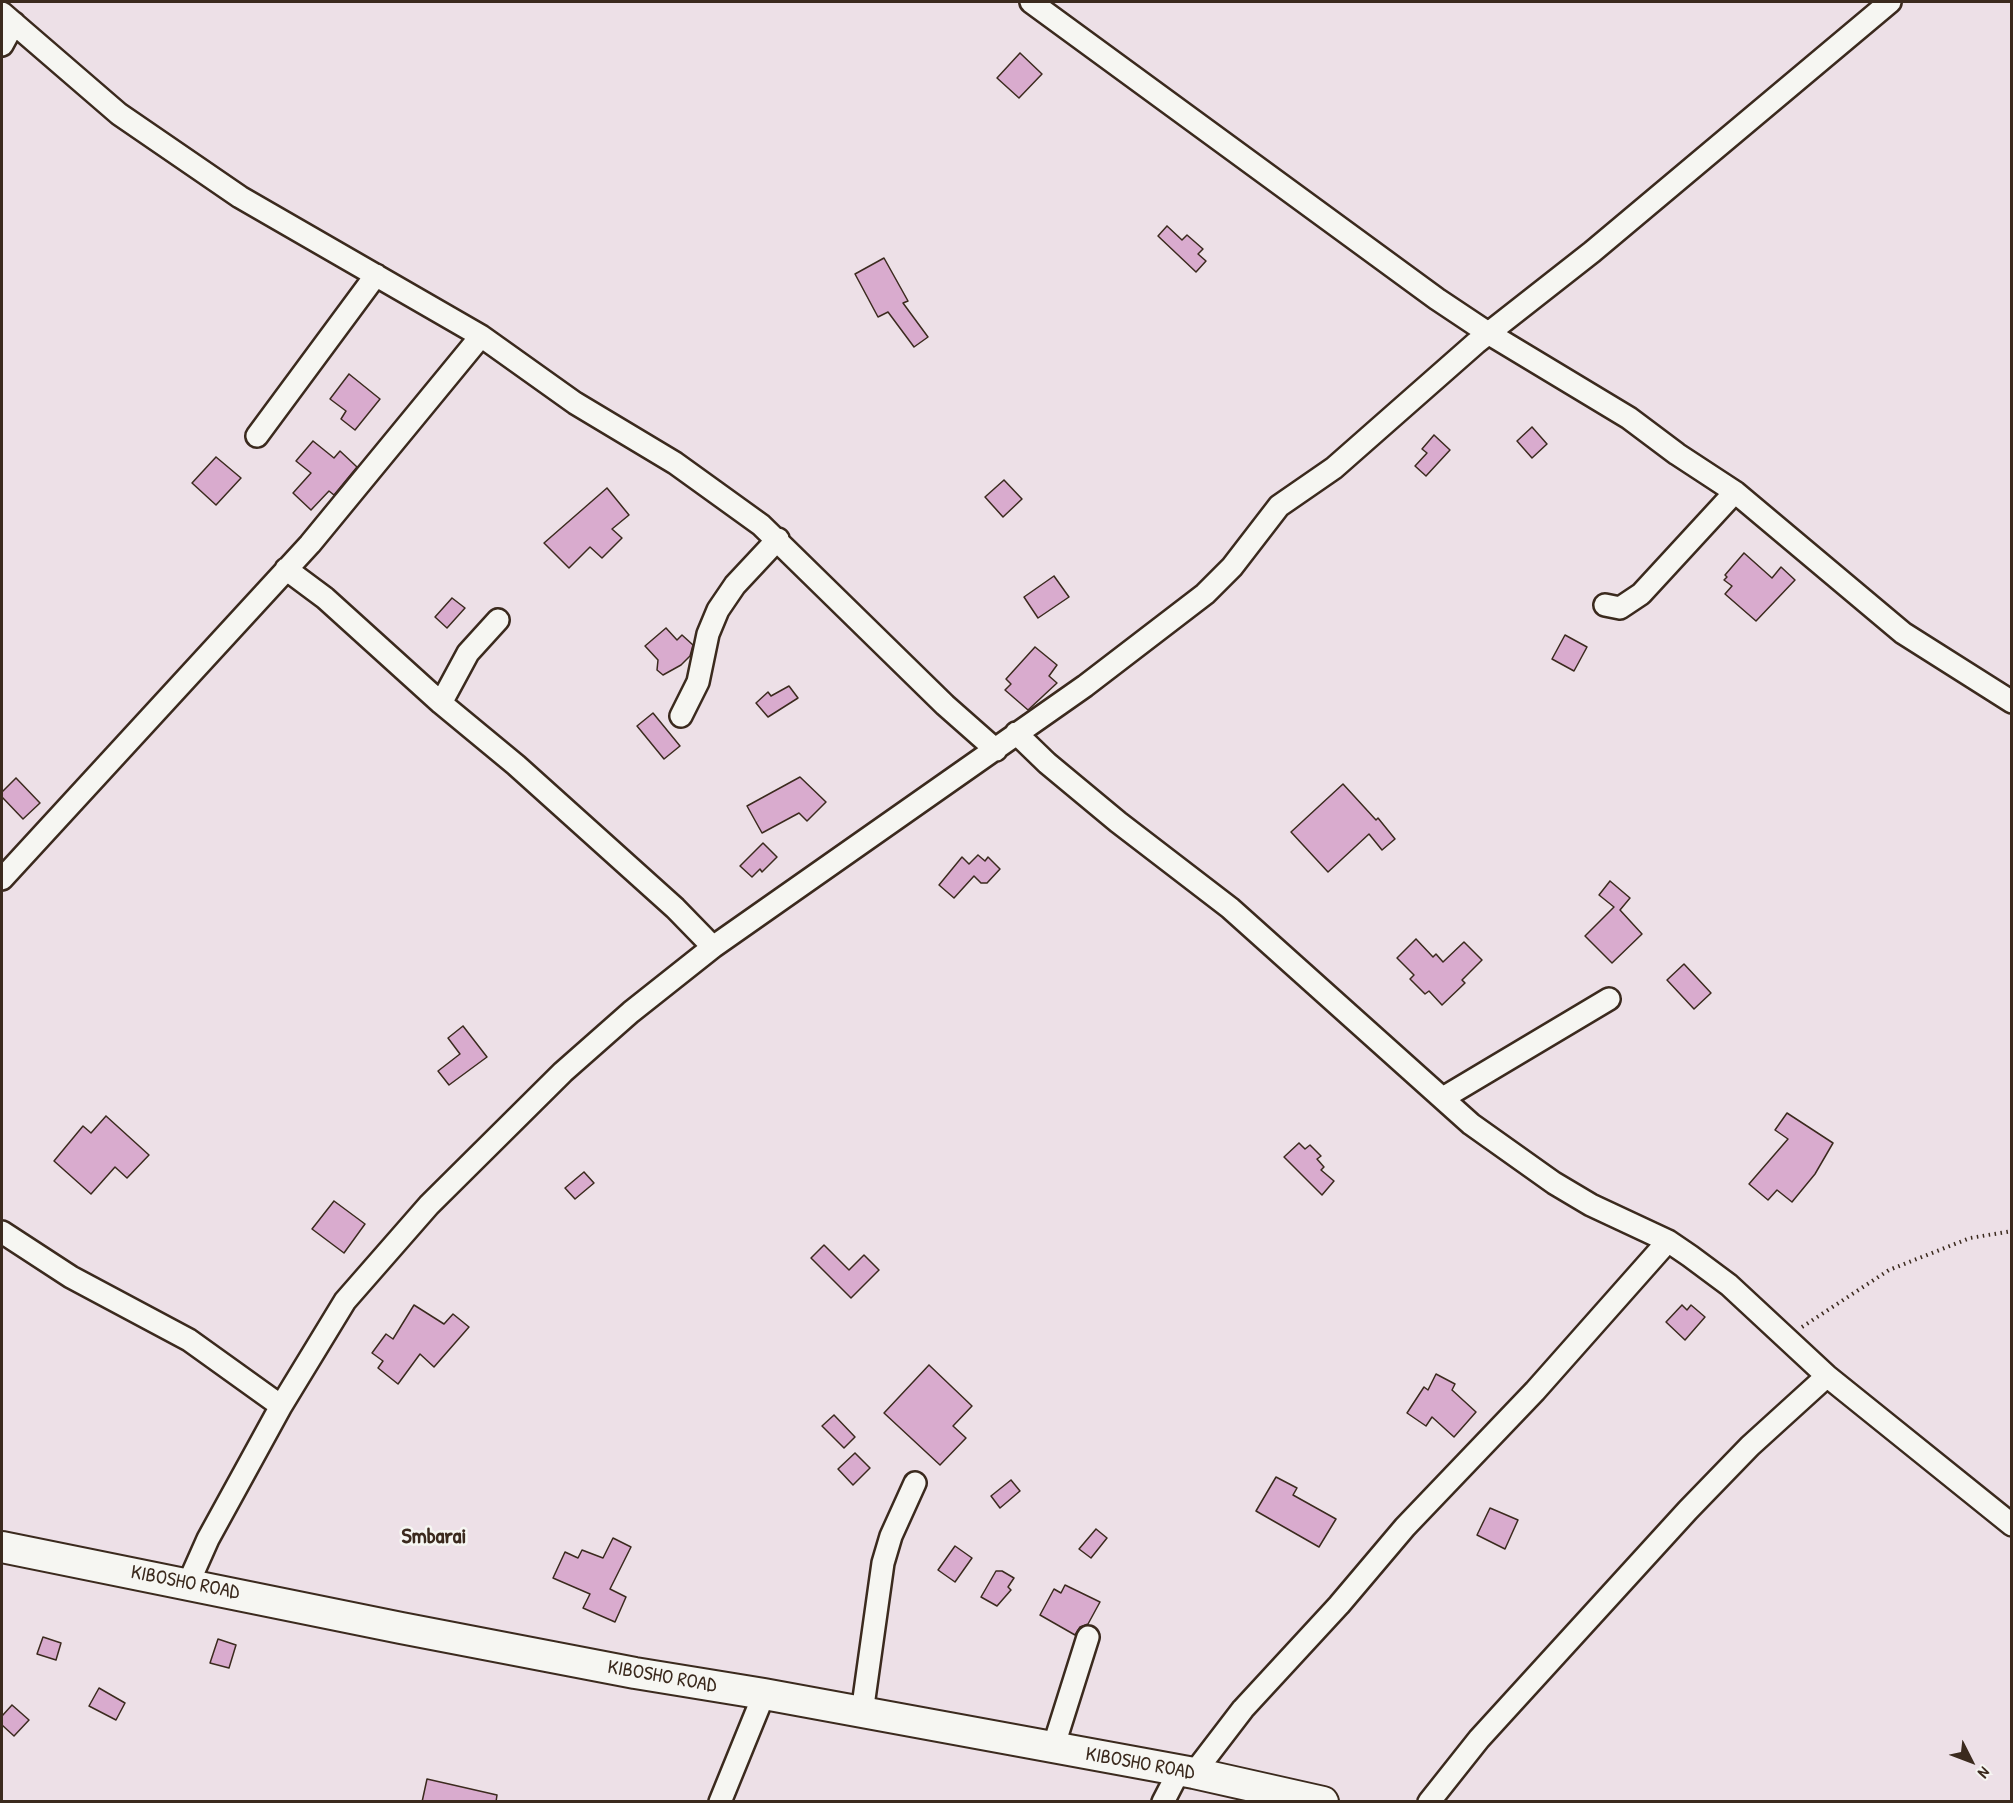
<!DOCTYPE html>
<html>
<head>
<meta charset="utf-8">
<style>
  body { margin:0 }
  #map { position:relative; width:2013px; height:1803px; overflow:hidden; background:#ede0e7; font-family:"Patrick Hand",sans-serif }
  canvas { display:block }
  .frame { position:absolute; inset:0; border:3px solid #3b2a1e; pointer-events:none }
  .north { position:absolute; left:1941px; top:1731px; width:60px; height:60px; -webkit-text-stroke:4px #f6f6f2; paint-order:stroke; rotate:132deg; font-size:16px; font-weight:700; line-height:24px; text-align:center; color:#3b2a1e }
  .north::after { content:''; display:block; margin:auto; width:21px; height:27px; background:#3b2a1e; clip-path:polygon(50% 0,100% 100%,50% 72%,0 100%) }
</style>
</head>
<body>
<div id="map">
<canvas width="2013" height="1803"></canvas>
<div class="frame"></div>
<div class="north">N</div>
</div>
<script>
const c = document.querySelector('canvas').getContext('2d');
c.lineJoin = 'round';
function paint(path, color) {
  c.fillStyle = color;
  c.fill(path, 'evenodd');
}
function poly(rows) {
  const path = new Path2D();
  for (const r of rows) {
    path.moveTo(r[0], r[1]);
    for (let i = 2; i < r.length; i += 2) path.lineTo(r[i], r[i + 1]);
  }
  return path;
}
function strokePath(path, color, width, dash) {
  c.strokeStyle = color;
  c.lineWidth = width;
  c.lineCap = dash ? 'butt' : 'round';
  c.setLineDash(dash || []);
  c.stroke(path);
}
function label(font, color, halo, rows, align = 'center') {
  c.font = font + ' "Patrick Hand",sans-serif';
  c.lineWidth = 5;
  c.setLineDash([]);
  c.textBaseline = 'middle';
  c.strokeStyle = halo;
  c.fillStyle = color;
  for (const [text, x, y, turn = 0] of rows) {
    c.save();
    c.translate(x, y);
    c.rotate((+turn || 0) * Math.PI / 180);
    c.textAlign = isNaN(turn) ? turn : align;
    if (halo) c.strokeText(text, 0, 0);
    c.fillText(text, 0, 0);
    c.restore();
  }
}
const building = poly([
  [1020,53,1042,74,1019,98,997,78,1020,53],
  [1167,226,1182,240,1187,235,1203,249,1198,254,1206,261,1196,272,1158,236,1167,226],
  [884,258,908,301,903,303,928,337,914,347,888,312,878,317,855,274,884,258],
  [349,374,380,399,355,430,341,419,346,411,330,399,349,374],
  [1532,427,1547,444,1532,458,1517,441,1532,427],
  [1434,435,1450,450,1426,476,1415,466,1427,453,1422,449,1434,435],
  [313,441,334,458,340,451,357,467,334,495,329,491,311,510,293,493,311,473,296,461,313,441],
  [216,457,241,478,216,505,192,483,216,457],
  [1004,480,1022,499,1003,517,985,497,1004,480],
  [607,488,629,515,612,529,622,538,602,558,590,547,569,568,544,543,607,488],
  [1744,553,1772,578,1781,567,1795,580,1756,621,1725,594,1732,586,1724,580,1727,577,1725,575,1744,553],
  [1054,576,1069,597,1038,618,1024,597,1054,576],
  [452,598,465,608,447,628,435,617,452,598],
  [666,628,677,640,682,635,693,645,690,656,681,665,663,675,657,670,658,660,645,646,666,628],
  [1565,635,1587,647,1574,671,1552,659,1565,635],
  [1035,647,1057,665,1049,676,1057,683,1028,710,1005,690,1011,684,1006,679,1035,647],
  [789,686,798,698,768,717,756,703,768,692,771,696,789,686],
  [653,713,680,746,664,759,637,726,653,713],
  [800,777,826,802,807,821,799,813,762,833,747,806,800,777],
  [16,778,40,803,23,819,2,797,2,792,16,778],
  [1343,784,1376,820,1378,818,1395,839,1382,850,1369,834,1328,872,1291,832,1343,784],
  [763,843,777,857,762,872,760,869,752,877,740,866,763,843],
  [978,855,985,861,988,857,1000,869,987,883,981,883,974,876,954,898,939,885,962,857,969,864,978,855],
  [1610,881,1630,898,1620,910,1642,934,1612,963,1585,936,1614,907,1599,895,1610,881],
  [1416,939,1433,957,1436,954,1443,962,1464,942,1482,960,1462,980,1465,983,1442,1005,1429,991,1425,994,1410,979,1414,975,1397,958,1416,939],
  [1684,964,1711,993,1694,1009,1667,980,1684,964],
  [463,1026,487,1057,449,1085,438,1071,460,1054,448,1038,463,1026],
  [1787,1113,1833,1143,1815,1174,1792,1202,1777,1190,1768,1200,1749,1184,1788,1139,1775,1130,1787,1113],
  [106,1116,149,1155,127,1178,115,1167,91,1194,54,1161,83,1126,91,1133,106,1116],
  [1299,1143,1305,1149,1310,1145,1321,1156,1317,1159,1324,1167,1321,1170,1334,1181,1322,1195,1284,1157,1299,1143],
  [584,1172,594,1183,575,1199,565,1188,584,1172],
  [334,1201,365,1224,344,1253,312,1229,334,1201],
  [824,1245,849,1270,864,1255,879,1270,851,1298,811,1258,824,1245],
  [414,1305,444,1324,453,1314,469,1327,434,1367,420,1354,398,1384,378,1368,383,1361,372,1353,386,1334,393,1339,414,1305],
  [1682,1305,1687,1310,1691,1305,1705,1317,1685,1340,1666,1322,1682,1305],
  [929,1365,972,1406,953,1426,966,1438,940,1465,884,1413,929,1365],
  [1436,1374,1455,1384,1452,1390,1476,1412,1454,1437,1432,1417,1426,1426,1407,1413,1424,1387,1428,1390,1436,1374],
  [834,1415,855,1437,844,1448,822,1426,834,1415],
  [855,1453,870,1468,853,1485,838,1469,855,1453],
  [1276,1477,1297,1488,1293,1495,1336,1519,1319,1547,1256,1511,1276,1477],
  [1011,1480,1020,1491,1000,1508,991,1496,1011,1480],
  [1490,1508,1518,1520,1505,1549,1477,1535,1490,1508],
  [1096,1529,1107,1538,1091,1558,1079,1549,1096,1529],
  [613,1538,631,1547,610,1589,626,1597,615,1622,583,1608,590,1594,553,1578,565,1552,578,1558,582,1550,603,1558,613,1538],
  [955,1546,972,1558,955,1582,938,1570,955,1546],
  [996,1571,1002,1571,1014,1578,1008,1587,1011,1590,997,1606,981,1597,996,1571],
  [1065,1585,1100,1602,1088,1624,1080,1627,1075,1635,1040,1615,1054,1589,1061,1593,1065,1585],
  [43,1637,61,1643,56,1660,37,1654,43,1637],
  [218,1639,236,1645,229,1668,210,1663,218,1639],
  [99,1688,125,1703,116,1720,89,1706,99,1688],
  [12,1705,29,1720,14,1736,2,1725,2,1716,12,1705],
  [427,1779,497,1795,496,1802,422,1802,427,1779]
]);
const path = poly([
  [1802,1327,1889,1270,1970,1238,2012,1231]
]);
const street = poly([
  [1031,2,1437,299,1488,333,1629,418,1677,454,1735,492,1903,633,2012,702],
  [2,13,119,114,240,197,481,336,575,403,675,463,761,525,945,705,996,750],
  [2,45,14,23],
  [257,436,376,275],
  [286,569,325,598,441,703,516,765,675,908,713,947],
  [1605,605,1620,608,1641,594,1735,492],
  [441,703,468,653,498,620],
  [681,716,698,682,708,634,718,610,735,585,778,539],
  [1016,733,1047,763,1118,822,1230,908,1471,1124,1554,1183,1591,1205,1668,1241,1690,1256,1729,1285,1827,1376,2012,1525],
  [2,879,310,544,481,336],
  [1443,1098,1609,999],
  [2,1232,71,1277,189,1340,281,1406],
  [188,1584,208,1539,281,1406,345,1301,429,1205,563,1072,631,1012,713,947,1085,686,1205,594,1232,567,1279,506,1334,468,1476,343,1592,252,1890,2],
  [862,1713,883,1563,891,1536,915,1483],
  [1053,1748,1088,1637],
  [1194,1773,1243,1709,1339,1605,1405,1527,1535,1391,1668,1241],
  [720,1802,764,1694],
  [1163,1802,1179,1771],
  [1429,1802,1479,1739,1688,1510,1750,1446,1827,1376]
]);
const secondary = poly([
  [2,1547,401,1628,635,1673,764,1694,1194,1773,1323,1802]
]);
const streetNames = [
  ["KIBOSHO ROAD",185,1583,11],
  ["KIBOSHO ROAD",662,1677,10],
  ["KIBOSHO ROAD",1140,1764,10]
];
const quarterNames = [
  ["Smbarai",434,1537]
];
paint(building, '#d9abce');
strokePath(building, '#3b2a1e', 1.5);
strokePath(street, '#3b2a1e', 26);
strokePath(secondary, '#3b2a1e', 34);
strokePath(path, '#3b2a1e', 4, [1.5, 4.5]);
strokePath(street, '#f6f6f2', 21);
strokePath(secondary, '#f6f6f2', 30);
label('20px', '#3b2a1e', '#f6f6f2', streetNames);
label('bold 22px', '#3b2a1e', '#f6f6f2', quarterNames);
</script>
</body>
</html>
